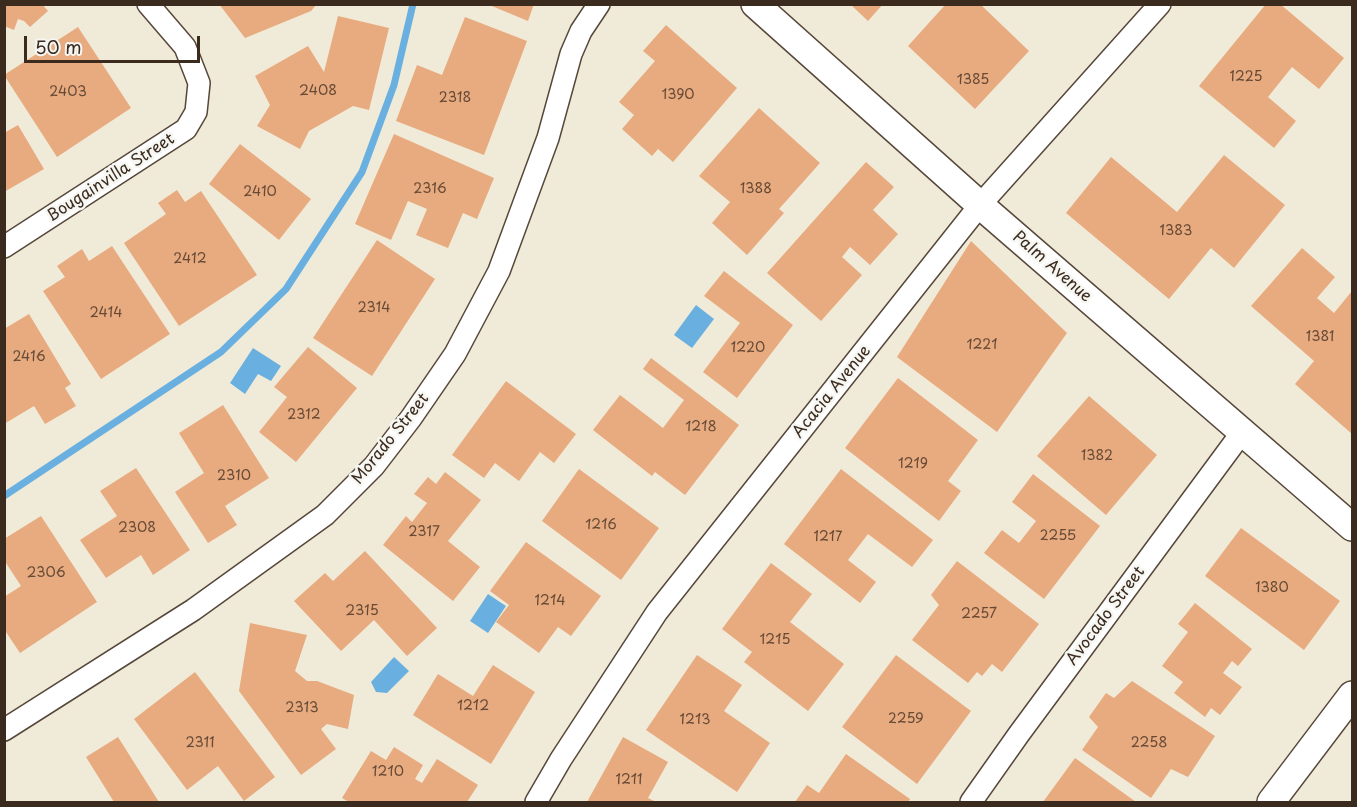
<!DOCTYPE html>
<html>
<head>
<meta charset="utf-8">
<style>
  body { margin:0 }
  #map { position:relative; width:1357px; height:807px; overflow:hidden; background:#f0ebd8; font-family:"Playpen Sans",sans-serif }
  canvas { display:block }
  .frame { position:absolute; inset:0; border:6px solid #3b2a1e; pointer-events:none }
  .scale { position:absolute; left:24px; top:36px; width:176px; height:27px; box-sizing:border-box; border:3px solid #3b2a1e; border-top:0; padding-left:8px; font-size:18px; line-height:21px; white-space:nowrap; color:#3b2a1e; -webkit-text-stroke:4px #f6f6f2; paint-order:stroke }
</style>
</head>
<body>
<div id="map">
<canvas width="1357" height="807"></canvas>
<div class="frame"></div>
<div class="scale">50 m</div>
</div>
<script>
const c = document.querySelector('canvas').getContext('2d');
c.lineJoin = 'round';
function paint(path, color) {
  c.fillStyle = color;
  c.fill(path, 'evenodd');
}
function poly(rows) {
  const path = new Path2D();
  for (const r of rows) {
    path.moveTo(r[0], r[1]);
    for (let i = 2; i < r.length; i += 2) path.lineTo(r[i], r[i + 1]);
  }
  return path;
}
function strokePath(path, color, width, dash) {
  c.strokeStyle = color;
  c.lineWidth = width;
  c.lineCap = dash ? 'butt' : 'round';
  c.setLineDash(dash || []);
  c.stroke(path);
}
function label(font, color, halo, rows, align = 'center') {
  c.font = font + ' "Playpen Sans",sans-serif';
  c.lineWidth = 5;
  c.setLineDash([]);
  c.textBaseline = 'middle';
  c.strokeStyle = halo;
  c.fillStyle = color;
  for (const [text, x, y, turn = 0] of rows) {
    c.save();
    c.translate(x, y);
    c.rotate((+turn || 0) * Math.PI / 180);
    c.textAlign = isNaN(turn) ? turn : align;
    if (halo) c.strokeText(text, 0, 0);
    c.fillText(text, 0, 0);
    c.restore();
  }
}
const water = poly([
  [696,305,714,319,692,348,674,335],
  [253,348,281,366,271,381,258,374,245,394,230,383],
  [488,594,506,606,488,633,470,621],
  [394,657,409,671,387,693,376,692,371,682]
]);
const stream = poly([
  [4,496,221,352,286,289,362,172,394,85,413,4]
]);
const building = poly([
  [4,4,42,4,48,11,30,27,24,21,18,19,14,30,4,26],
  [219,4,317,4,311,11,245,38],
  [487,4,534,4,528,21],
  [850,4,883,4,868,21],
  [946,4,980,4,1029,51,975,109,908,46],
  [1266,4,1280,4,1344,58,1319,89,1292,67,1268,97,1296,121,1274,148,1199,86],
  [338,16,389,28,369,110,353,106,309,131,300,149,257,126,270,105,255,76,308,46,324,72],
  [465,17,527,41,484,155,396,121,417,65,442,75],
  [666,25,737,88,673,162,658,149,652,156,622,129,634,115,619,102,655,61,643,51],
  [78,27,131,108,57,157,4,75],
  [759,108,820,163,779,209,784,213,747,255,712,223,730,202,699,176],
  [18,125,44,169,4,192,4,133],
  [394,134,494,178,477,219,463,213,448,248,416,235,427,209,408,201,391,240,355,224],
  [240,144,311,199,279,240,209,184],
  [1224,155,1285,205,1234,268,1211,248,1169,299,1066,213,1111,157,1177,212],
  [866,162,894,187,873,210,898,234,870,265,850,247,842,257,862,275,821,321,767,273],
  [177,190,185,202,201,191,257,275,179,326,124,243,166,214,158,203],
  [377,240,435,279,372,376,313,338],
  [971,241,1067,333,997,432,897,357],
  [112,246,170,334,101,379,43,291,65,277,57,266,82,249,89,261],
  [1302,248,1335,277,1317,298,1334,313,1352,291,1352,434,1295,384,1314,361,1251,306],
  [724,271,793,325,737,398,703,372,740,323,704,296],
  [29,314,71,384,65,388,76,406,45,424,34,406,4,424,4,329],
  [308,347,357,388,296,462,259,432,287,397,274,387],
  [651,358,739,425,685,495,655,472,652,476,593,430,620,395,663,428,684,400,643,369],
  [898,378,978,440,948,481,961,491,939,521,845,448],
  [506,381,576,434,554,463,540,452,519,481,495,463,484,478,452,455],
  [1089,396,1157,455,1106,515,1037,456],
  [223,405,269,478,225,506,237,525,208,543,175,492,204,473,179,433],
  [136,468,190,550,153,575,141,555,106,578,80,540,117,516,100,491],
  [579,469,659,528,621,580,542,521],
  [841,469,933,540,912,567,868,534,848,560,876,582,860,603,784,544],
  [445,472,481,500,448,541,480,567,453,601,383,545,406,516,412,522,427,503,414,494,428,477,436,484],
  [1033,474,1100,526,1044,599,984,553,1002,530,1019,543,1036,521,1012,502],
  [41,516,97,602,20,653,4,629,4,597,21,586,4,560,4,539],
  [1241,528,1340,601,1304,650,1205,576],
  [526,542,601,596,571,636,558,627,539,653,496,622,509,605,490,591],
  [365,551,437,628,407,656,374,620,341,651,294,601,325,573,333,581],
  [957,561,1039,624,1002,672,992,664,982,676,977,672,968,683,912,640,939,605,931,595],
  [771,563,812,594,790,622,844,664,808,711,744,662,752,652,722,629],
  [1195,603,1252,649,1238,666,1232,661,1223,673,1242,687,1220,715,1211,708,1205,717,1174,693,1183,682,1162,666,1188,632,1178,624],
  [250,623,307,635,295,671,307,681,317,681,354,695,348,729,327,724,321,729,336,749,301,775,239,691],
  [697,655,742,685,724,711,770,743,737,792,646,730],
  [896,655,971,711,917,784,842,727],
  [493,665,535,692,491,764,413,715,438,674,473,696],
  [195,672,275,777,244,801,218,766,187,790,134,719],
  [1132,681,1215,736,1188,777,1171,769,1151,798,1082,750,1098,727,1089,717,1106,693,1114,698],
  [118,737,159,802,114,802,86,757],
  [623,737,668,762,648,798,656,802,587,802],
  [394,747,423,765,415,779,422,783,437,759,478,785,467,802,349,802,342,798,371,751,386,760],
  [846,754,910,799,908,802,795,802,807,785,819,793],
  [1075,758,1136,802,1043,802]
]);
const minor = poly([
  [4,247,186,129,196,112,199,83,185,47,148,4],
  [4,730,193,610,325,515,374,466,411,418,455,354,499,271,548,138,571,54,581,31,599,4],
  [536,802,561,759,657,612,980,205,1160,4],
  [971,802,1019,734,1243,431]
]);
const tertiary = poly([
  [755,4,980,205,1352,527],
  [1271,802,1352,695]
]);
const numberNames = [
  ["1225",1246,77],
  ["1385",973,80],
  ["2408",318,91],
  ["2403",68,92],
  ["1390",678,95],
  ["2318",455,98],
  ["2316",430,189],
  ["1388",756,189],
  ["2410",260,192],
  ["1383",1176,231],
  ["2412",190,259],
  ["2314",374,308],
  ["2414",106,313],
  ["1381",1320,337],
  ["1221",982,345],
  ["1220",748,348],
  ["2416",29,357],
  ["2312",304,415],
  ["1218",701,427],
  ["1382",1097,456],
  ["1219",913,464],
  ["2310",234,476],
  ["1216",601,525],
  ["2308",137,528],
  ["2317",424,532],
  ["2255",1058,536],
  ["1217",828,537],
  ["2306",46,573],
  ["1380",1272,588],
  ["1214",550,601],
  ["2315",362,611],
  ["2257",979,614],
  ["1215",775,640],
  ["1212",473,706],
  ["2313",302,708],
  ["2259",906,719],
  ["1213",695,720],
  ["2311",200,743],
  ["2258",1149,743],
  ["1210",388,772],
  ["1211",629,780]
];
const streetNames = [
  ["Bougainvilla Street",111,178,-33],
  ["Palm Avenue",1052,267,41],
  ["Acacia Avenue",832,392,-51],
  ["Morado Street",391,439,-51],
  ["Avocado Street",1106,616,-53]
];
paint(water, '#69b0e0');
strokePath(stream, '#69b0e0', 7);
paint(building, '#e8aa7f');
strokePath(minor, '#56473a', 24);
strokePath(tertiary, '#56473a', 30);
strokePath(minor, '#fff', 21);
strokePath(tertiary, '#fff', 27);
label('14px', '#664a36', null, numberNames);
label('16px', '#3b2a1e', '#f6f6f2', streetNames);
</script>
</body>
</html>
